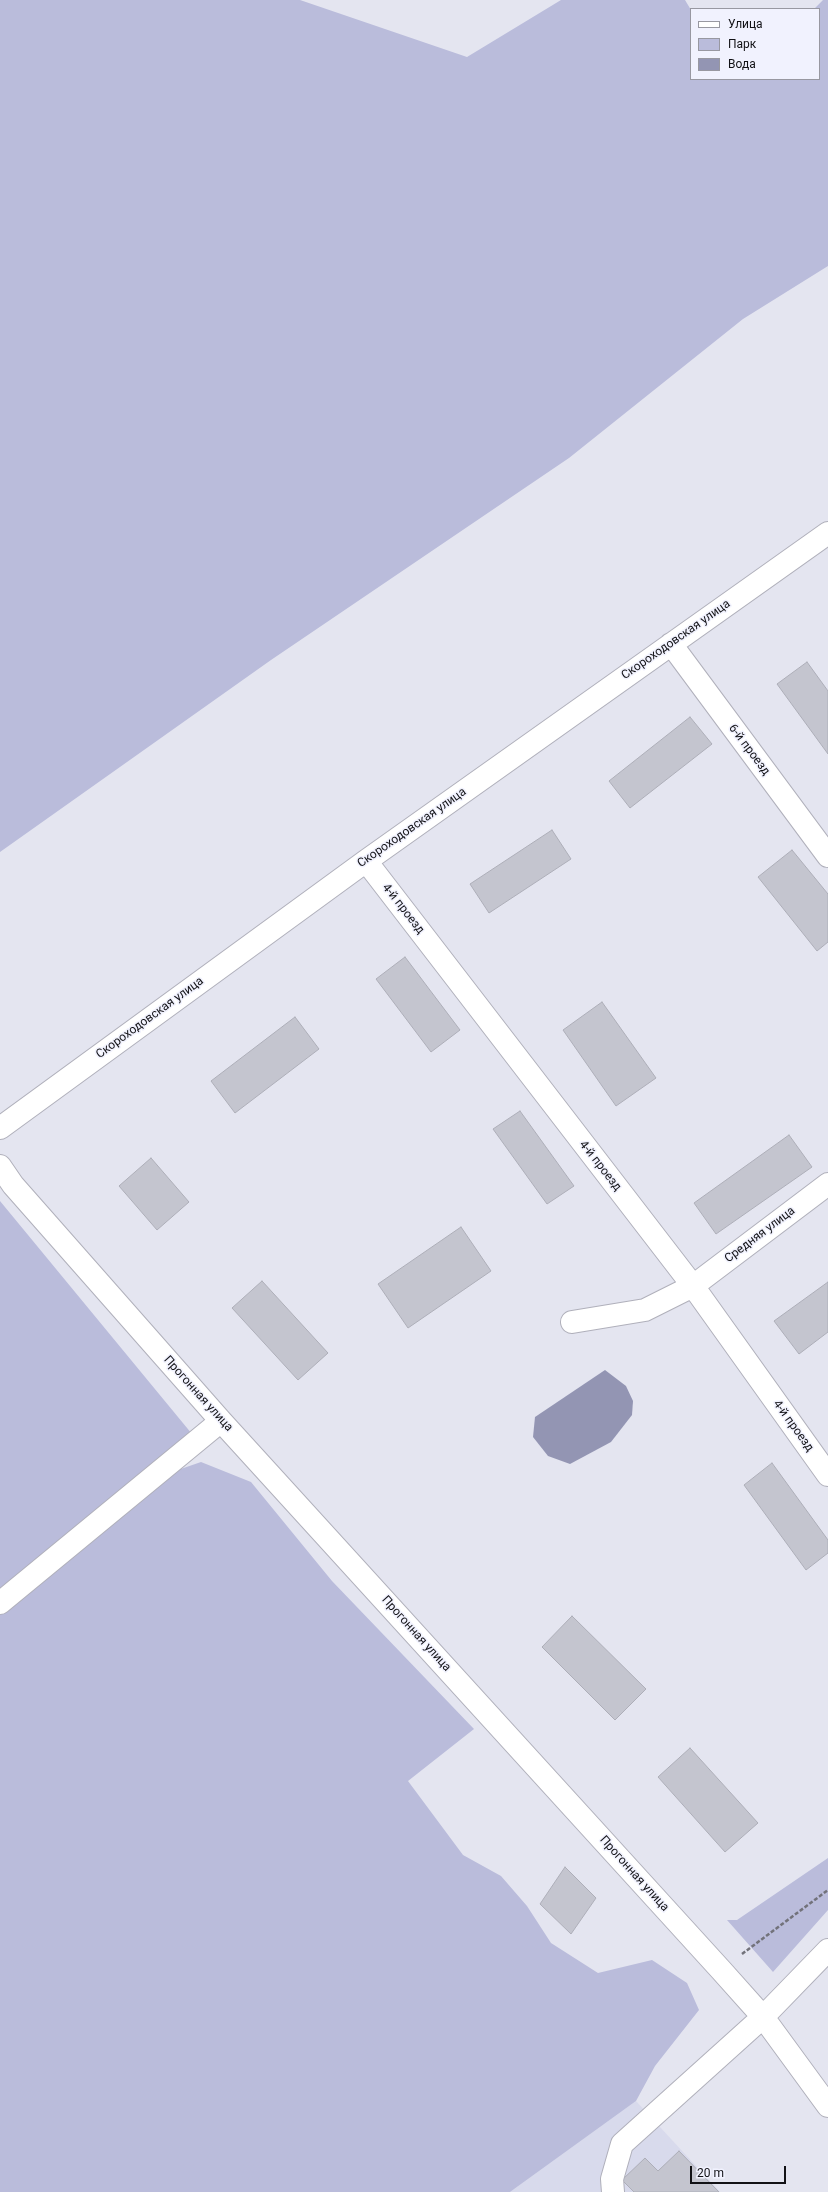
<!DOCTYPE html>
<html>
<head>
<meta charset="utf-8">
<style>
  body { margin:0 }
  #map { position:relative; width:828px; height:2192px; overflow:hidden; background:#e4e5f0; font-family:Roboto,sans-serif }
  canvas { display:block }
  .legend { position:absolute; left:690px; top:8px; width:130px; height:72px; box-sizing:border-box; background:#f1f2fe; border:1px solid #9898a1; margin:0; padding:5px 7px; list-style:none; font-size:12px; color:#121216 }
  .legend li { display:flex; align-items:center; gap:8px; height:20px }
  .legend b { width:20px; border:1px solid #9898a1 }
  .scale { position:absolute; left:690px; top:2166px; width:96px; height:18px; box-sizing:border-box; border:2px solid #121216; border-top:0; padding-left:5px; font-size:12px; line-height:14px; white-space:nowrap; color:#121216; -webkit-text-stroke:3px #f1f2fe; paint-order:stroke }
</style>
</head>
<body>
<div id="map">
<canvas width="828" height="2192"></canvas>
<ul class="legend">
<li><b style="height:5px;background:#fff"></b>Улица</li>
<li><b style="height:11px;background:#babcdb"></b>Парк</li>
<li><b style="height:11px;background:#9395b3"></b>Вода</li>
</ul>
<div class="scale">20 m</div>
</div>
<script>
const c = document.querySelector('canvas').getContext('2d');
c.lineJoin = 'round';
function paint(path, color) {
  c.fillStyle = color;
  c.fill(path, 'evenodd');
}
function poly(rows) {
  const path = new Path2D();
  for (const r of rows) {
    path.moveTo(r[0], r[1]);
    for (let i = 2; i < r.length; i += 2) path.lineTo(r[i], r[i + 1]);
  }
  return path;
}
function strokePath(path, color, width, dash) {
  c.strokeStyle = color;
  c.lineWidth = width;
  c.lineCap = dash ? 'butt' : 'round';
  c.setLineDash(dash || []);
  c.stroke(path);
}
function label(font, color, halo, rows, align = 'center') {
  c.font = font + ' Roboto,sans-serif';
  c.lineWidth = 3;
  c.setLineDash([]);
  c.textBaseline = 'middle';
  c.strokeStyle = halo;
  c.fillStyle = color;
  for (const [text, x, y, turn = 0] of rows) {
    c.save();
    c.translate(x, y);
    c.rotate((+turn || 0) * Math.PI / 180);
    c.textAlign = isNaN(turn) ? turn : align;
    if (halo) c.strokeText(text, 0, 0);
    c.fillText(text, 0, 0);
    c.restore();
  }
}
const built = poly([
  [636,2101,720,2192,510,2192]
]);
const green = poly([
  [0,0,300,0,467,57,561,0,685,0,691,10,691,79,819,79,819,9,814,9,823,0,828,0,828,266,743,319,569,458,271,660,0,852],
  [0,1201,192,1434,0,1592],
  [201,1462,251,1482,332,1581,474,1729,408,1781,463,1855,501,1876,527,1906,551,1943,598,1973,652,1960,687,1983,699,2010,655,2066,636,2101,510,2192,0,2192,0,1615,175,1471],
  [828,1858,828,1910,773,1972,727,1920,737,1920]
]);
const water = poly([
  [605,1370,626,1386,633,1401,632,1415,611,1442,570,1464,548,1456,533,1437,535,1417]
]);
const building = poly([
  [807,662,828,691,828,754,777,684,807,662],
  [690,717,712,744,630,808,609,781,690,717],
  [552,830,571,859,489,913,470,884,552,830],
  [792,850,828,894,828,942,817,951,758,877,792,850],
  [405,957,460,1030,431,1052,376,979,405,957],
  [602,1002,656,1078,616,1106,563,1030,602,1002],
  [295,1017,319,1049,235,1113,211,1081,295,1017],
  [520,1111,574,1186,547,1204,493,1129,520,1111],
  [789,1135,812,1167,716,1234,694,1203,789,1135],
  [151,1158,189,1202,157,1230,119,1186,151,1158],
  [461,1227,491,1271,408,1328,378,1284,461,1227],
  [262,1281,328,1353,298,1380,232,1308,262,1281],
  [828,1282,828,1332,799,1354,774,1321,828,1282],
  [772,1463,828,1540,828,1553,806,1570,744,1485,772,1463],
  [572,1616,646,1689,615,1720,542,1647,572,1616],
  [690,1748,758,1823,725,1852,658,1777,690,1748],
  [565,1867,596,1898,571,1934,540,1904,565,1867],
  [679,2151,719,2192,634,2192,622,2180,645,2158,658,2171,679,2151]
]);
const path = poly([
  [742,1954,828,1890]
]);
const minor = poly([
  [671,644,828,856],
  [366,861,693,1286,828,1475],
  [0,1128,366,861,828,533],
  [0,1166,13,1185,221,1421,721,1970,763,2017,828,2106],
  [572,1322,645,1310,693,1286,828,1184],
  [0,1603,221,1421],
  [613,2192,612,2179,622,2144,763,2017,828,1950]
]);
const streetNames = [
  ["Скороходовская улица",676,640,-35],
  ["6-й проезд",749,750,53],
  ["Скороходовская улица",412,828,-35],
  ["4-й проезд",403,909,52],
  ["Скороходовская улица",150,1018,-36],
  ["4-й проезд",600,1166,52],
  ["Средняя улица",760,1235,-37],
  ["Прогонная улица",198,1394,48],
  ["4-й проезд",793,1426,54],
  ["Прогонная улица",416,1634,48],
  ["Прогонная улица",634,1874,48]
];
paint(built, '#d8daec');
paint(green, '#babcdb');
paint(water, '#9395b3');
paint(building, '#c4c5cf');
strokePath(building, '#adaeb8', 1);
strokePath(minor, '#b0b0bb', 24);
strokePath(path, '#72727a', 2.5, [4, 2]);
strokePath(minor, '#fff', 22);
label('12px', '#121216', '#f1f2fe', streetNames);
</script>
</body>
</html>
